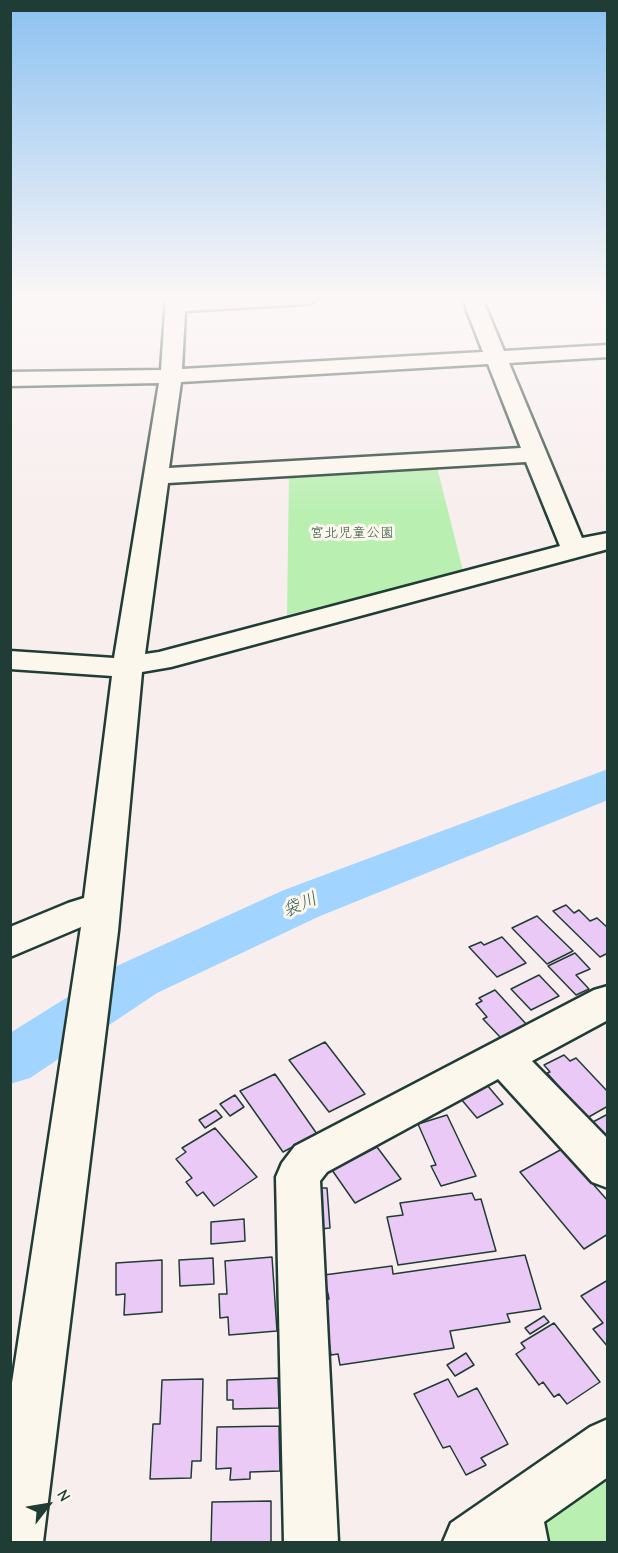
<!DOCTYPE html>
<html>
<head>
<meta charset="utf-8">
<style>
  body { margin:0 }
  #map { position:relative; width:618px; height:1553px; overflow:hidden; background:#f8eeee; font-family:"Comic Neue",sans-serif }
  canvas { display:block }
  .frame { position:absolute; inset:0; border:12px solid #1f3d34; pointer-events:none }
  .north { position:absolute; left:18px; top:1475px; width:60px; height:60px; -webkit-text-stroke:4px #fbf7ec; paint-order:stroke; rotate:59deg; font-size:16px; font-weight:700; line-height:24px; text-align:center; color:#1f3d34 }
  .north::after { content:''; display:block; margin:auto; width:21px; height:27px; background:#1f3d34; clip-path:polygon(50% 0,100% 100%,50% 72%,0 100%) }
</style>
</head>
<body>
<div id="map">
<canvas width="618" height="1553"></canvas>
<div class="frame"></div>
<div class="north">N</div>
</div>
<script>
const c = document.querySelector('canvas').getContext('2d');
c.lineJoin = 'round';
function paint(path, color) {
  c.fillStyle = color;
  c.fill(path, 'evenodd');
}
function poly(rows) {
  const path = new Path2D();
  for (const r of rows) {
    path.moveTo(r[0], r[1]);
    for (let i = 2; i < r.length; i += 2) path.lineTo(r[i], r[i + 1]);
  }
  return path;
}
function strokePath(path, color, width, dash) {
  c.strokeStyle = color;
  c.lineWidth = width;
  c.lineCap = dash ? 'butt' : 'round';
  c.setLineDash(dash || []);
  c.stroke(path);
}
function label(font, color, halo, rows, align = 'center') {
  c.font = font + ' "Comic Neue","Klee One",sans-serif';
  c.lineWidth = 6;
  c.setLineDash([]);
  c.textBaseline = 'middle';
  c.strokeStyle = halo;
  c.fillStyle = color;
  for (const [text, x, y, turn = 0] of rows) {
    c.save();
    c.translate(x, y);
    c.rotate((+turn || 0) * Math.PI / 180);
    c.textAlign = isNaN(turn) ? turn : align;
    if (halo) c.strokeText(text, 0, 0);
    c.fillText(text, 0, 0);
    c.restore();
  }
}
const green = poly([
  [436,463,463,571,287,615,289,473],
  [607,1469,607,1542,540,1542,549,1511]
]);
const river = poly([
  [608,769,608,800,320,916,157,993,30,1078,10,1084,10,1033,119,965,284,890,608,769]
]);
const building = poly([
  [566,905,574,913,579,910,590,921,597,918,608,928,608,953,600,957,553,911,566,905],
  [537,916,573,951,547,964,512,928,537,916],
  [502,937,526,963,497,977,469,947,481,942,484,945,502,937],
  [575,953,590,969,576,975,589,989,576,995,548,966,575,953],
  [539,975,559,996,531,1010,511,989,539,975],
  [495,990,527,1025,501,1038,483,1019,487,1017,476,1004,482,1001,479,998,495,990],
  [325,1042,365,1094,329,1112,289,1060,325,1042],
  [564,1055,570,1061,576,1058,608,1092,608,1106,587,1118,547,1073,550,1072,544,1065,564,1055],
  [275,1074,317,1134,283,1152,240,1091,275,1074],
  [487,1085,503,1104,477,1118,461,1099,487,1085],
  [235,1095,244,1107,230,1116,220,1104,235,1095],
  [216,1110,222,1117,205,1128,199,1120,216,1110],
  [608,1114,608,1141,591,1123,608,1114],
  [447,1115,476,1176,441,1186,431,1166,436,1165,418,1124,447,1115],
  [215,1128,257,1177,214,1206,203,1192,197,1196,186,1182,192,1178,176,1159,186,1152,182,1148,215,1128],
  [377,1147,401,1179,355,1203,332,1170,377,1147],
  [562,1149,608,1201,608,1234,584,1249,520,1172,562,1149],
  [319,1188,327,1188,330,1228,321,1229,319,1188],
  [472,1193,475,1200,481,1199,496,1251,398,1265,387,1217,403,1215,400,1203,472,1193],
  [244,1219,245,1241,211,1244,211,1222,244,1219],
  [525,1255,541,1309,507,1314,510,1322,450,1331,454,1348,340,1365,338,1354,331,1355,323,1300,329,1299,324,1275,392,1266,393,1274,525,1255],
  [272,1257,277,1331,229,1335,228,1317,220,1318,219,1294,227,1294,225,1261,272,1257],
  [213,1258,214,1284,180,1286,179,1260,213,1258],
  [162,1260,162,1312,124,1315,125,1294,116,1295,116,1263,162,1260],
  [608,1280,608,1347,593,1329,603,1323,581,1296,608,1280],
  [544,1316,549,1322,530,1334,525,1328,544,1316],
  [554,1323,600,1382,567,1404,559,1394,554,1397,543,1382,539,1385,516,1354,525,1348,521,1343,554,1323],
  [466,1353,474,1365,455,1376,447,1365,466,1353],
  [278,1378,279,1408,233,1409,233,1400,227,1400,227,1380,278,1378],
  [203,1379,201,1461,192,1461,191,1478,150,1479,153,1424,160,1424,162,1380,203,1379],
  [448,1379,458,1397,477,1388,508,1444,481,1458,486,1465,466,1475,450,1446,443,1448,414,1394,448,1379],
  [279,1426,280,1471,250,1472,250,1479,230,1480,231,1468,216,1469,217,1427,279,1426],
  [271,1501,271,1542,211,1542,212,1502,271,1501]
]);
const minor = poly([
  [166,298,317,298,314,302,307,304,185,311,182,369,483,352,462,298,482,298,504,351,608,345,608,357,509,363,582,538,608,533,608,549,171,667,142,672,118,931,43,1542,10,1542,10,1396,81,927,10,957,10,927,68,903,84,898,112,676,10,669,10,651,114,658,159,383,10,386,10,372,161,370,166,298],
  [488,364,521,448,169,468,181,382,488,364],
  [526,462,560,546,159,652,145,654,168,483,526,462],
  [608,986,608,1020,532,1061,608,1139,608,1188,592,1182,498,1079,327,1172,320,1181,338,1542,284,1542,276,1177,282,1163,295,1146,594,990,608,986],
  [608,1419,608,1477,544,1522,548,1542,443,1542,451,1523,590,1427,608,1419]
]);
const farParknames = [
  ["宮北児童公園",352,533]
];
const waterNames = [
  ["袋川",300,905,-23]
];
paint(green, '#b9efb1');
paint(river, '#a1d4ff');
paint(building, '#ebc9f6');
strokePath(building, '#1f3d34', 1.5);
strokePath(minor, '#1f3d34', 5);
paint(minor, '#fbf7ec');
const sky = c.createLinearGradient(0, 0, 0, 516);
sky.addColorStop(0, '#8bc1f1');
sky.addColorStop(0.58, '#fcf7f7');
sky.addColorStop(1, '#fcf7f700');
c.fillStyle = sky;
c.fillRect(0, 0, 618, 516);
label('14px', '#365847', '#fbf7ec', farParknames);
label('italic 18px', '#395b5d', '#fbf7ec', waterNames);
</script>
</body>
</html>
